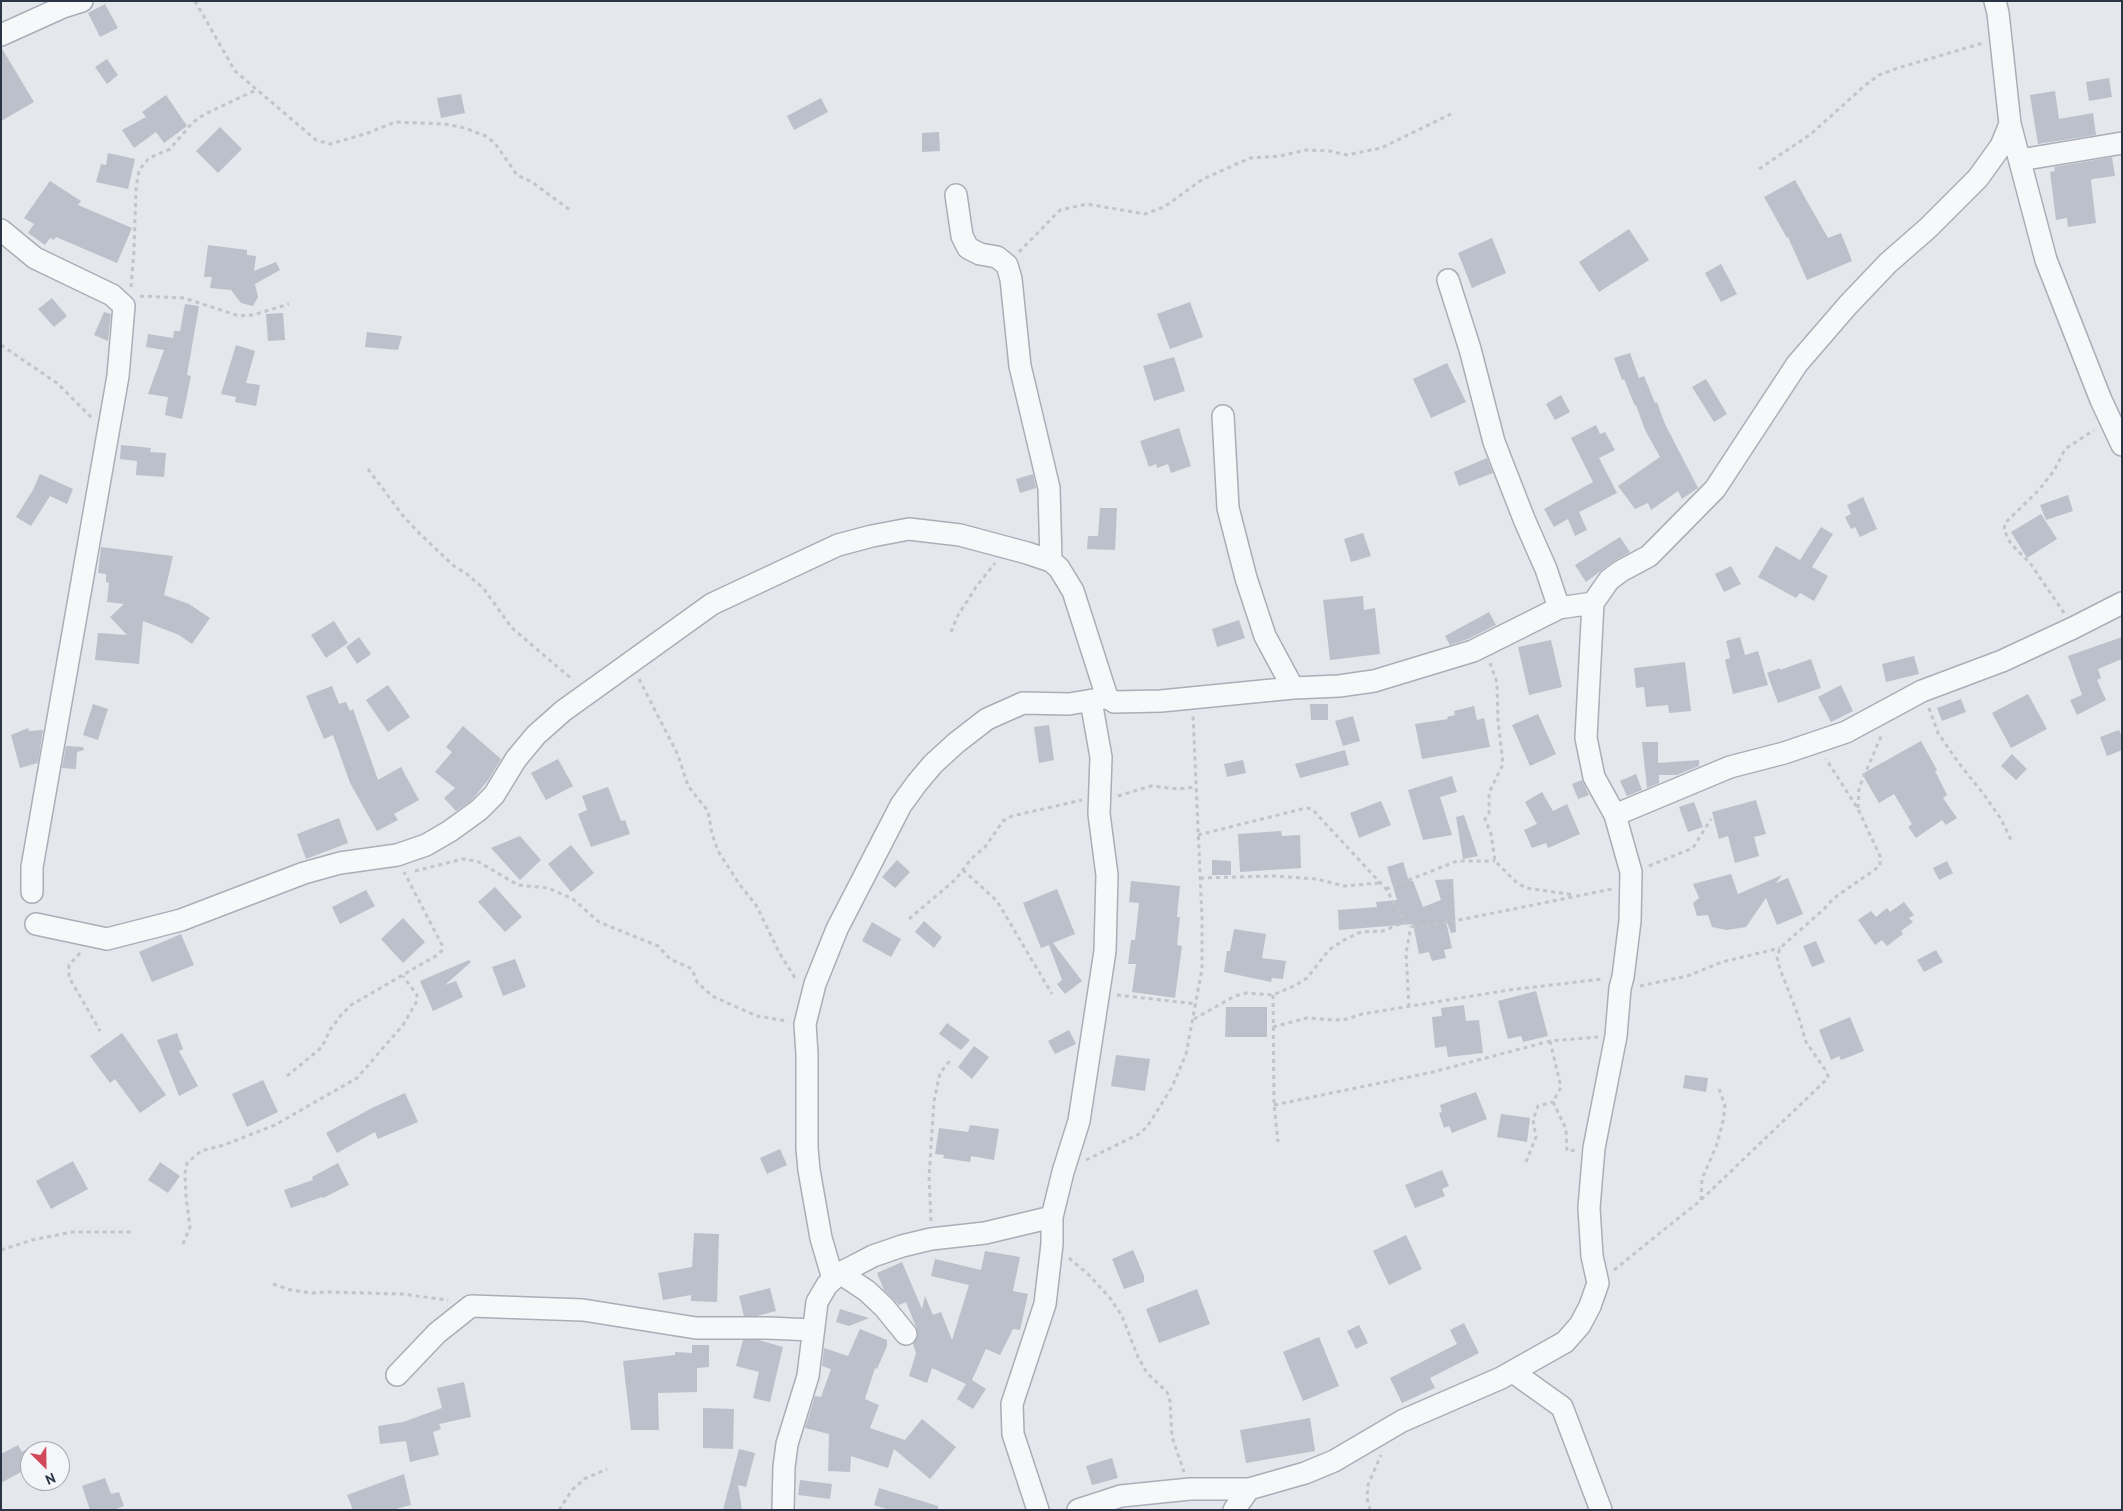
<!DOCTYPE html>
<html>
<head>
<meta charset="utf-8">
<style>
  body { margin:0 }
  #map { position:relative; width:2123px; height:1511px; overflow:hidden; background:#e4e7ec; font-family:"PT Sans",sans-serif }
  canvas { display:block }
  .frame { position:absolute; inset:0; border:2px solid #2b3445; pointer-events:none }
  .north { position:absolute; left:20px; top:1441px; width:50px; height:50px; box-sizing:border-box; background:#f4f6f9; border:1px solid #a4a8b1; border-radius:50%; rotate:157deg; font-size:14px; font-weight:700; line-height:20px; text-align:center; color:#2b3445 }
  .north::after { content:''; display:block; margin:auto; width:18px; height:22px; background:#d1495b; clip-path:polygon(50% 0,100% 100%,50% 72%,0 100%) }
</style>
</head>
<body>
<div id="map">
<canvas width="2123" height="1511"></canvas>
<div class="frame"></div>
<div class="north">N</div>
</div>
<script>
const c = document.querySelector('canvas').getContext('2d');
c.lineJoin = 'round';
function paint(path, color) {
  c.fillStyle = color;
  c.fill(path, 'evenodd');
}
function poly(rows) {
  const path = new Path2D();
  for (const r of rows) {
    path.moveTo(r[0], r[1]);
    for (let i = 2; i < r.length; i += 2) path.lineTo(r[i], r[i + 1]);
  }
  return path;
}
function strokePath(path, color, width, dash) {
  c.strokeStyle = color;
  c.lineWidth = width;
  c.lineCap = dash ? 'butt' : 'round';
  c.setLineDash(dash || []);
  c.stroke(path);
}
const building = poly([
  [105,4,118,28,100,37,88,13],
  [1,47,34,102,1,121],
  [107,59,118,75,107,84,95,67],
  [2109,78,2112,97,2089,101,2086,82],
  [2055,91,2059,119,2093,113,2096,135,2038,144,2030,95],
  [461,94,465,113,441,118,437,98],
  [166,95,187,126,164,143,156,132,134,148,122,130,146,117,142,112],
  [821,98,828,112,794,130,787,116],
  [220,127,242,149,218,173,196,151],
  [939,132,940,151,922,152,922,133],
  [108,153,135,159,128,189,96,182,101,164,106,165],
  [2112,157,2115,176,2092,179,2091,181,2096,223,2068,227,2067,218,2056,220,2050,172,2055,171,2054,167],
  [1795,180,1828,238,1841,233,1852,261,1807,280,1788,237,1787,238,1764,197],
  [50,181,81,201,78,205,132,228,117,263,56,237,54,240,50,238,45,245,28,233,34,224,24,218],
  [1629,229,1649,260,1599,292,1579,262],
  [1492,238,1506,273,1472,288,1458,253],
  [208,245,247,250,247,255,256,256,254,271,276,262,280,270,255,284,258,297,253,306,241,303,231,290,210,288,212,277,204,277],
  [1721,264,1737,294,1721,302,1705,273],
  [52,298,67,316,54,327,38,309],
  [1190,302,1203,337,1170,349,1157,314],
  [185,304,199,306,187,375,191,376,182,419,165,415,168,397,148,394,164,350,146,347,148,334,173,338,174,331,180,331],
  [104,312,111,314,108,341,94,335],
  [283,313,285,340,268,341,266,314],
  [367,332,402,336,398,350,365,347],
  [236,345,255,351,246,383,260,385,256,406,235,402,236,397,221,394],
  [1630,353,1639,378,1644,376,1655,403,1657,402,1665,424,1698,488,1682,499,1678,491,1651,510,1648,503,1635,509,1618,486,1660,457,1645,430,1636,405,1635,406,1624,379,1622,380,1614,358],
  [1174,357,1185,391,1154,401,1143,366],
  [1447,363,1466,402,1431,418,1413,379],
  [1706,379,1727,414,1714,422,1692,387],
  [1561,395,1570,412,1555,420,1546,404],
  [1596,425,1600,434,1605,432,1615,450,1599,458,1617,493,1579,512,1587,530,1575,536,1568,519,1554,527,1544,509,1593,482,1571,438],
  [1179,428,1191,466,1171,473,1168,464,1157,468,1156,464,1149,467,1140,441],
  [121,445,151,448,150,452,166,453,164,477,136,475,137,461,120,459],
  [1487,458,1493,473,1459,486,1454,472],
  [40,474,73,489,67,504,50,496,31,526,16,517,33,490],
  [1033,474,1036,488,1020,493,1016,479],
  [2068,495,2073,511,2046,520,2040,505],
  [1863,497,1877,529,1860,537,1855,527,1851,529,1845,517,1851,514,1847,505],
  [1100,508,1117,508,1115,550,1087,549,1088,536,1098,536],
  [2041,514,2057,539,2027,558,2011,532],
  [1821,527,1833,534,1812,567,1828,576,1814,601,1800,593,1796,598,1758,577,1776,546,1800,560],
  [1363,533,1371,556,1351,562,1344,539],
  [1620,537,1630,552,1614,561,1586,582,1575,565],
  [101,547,173,556,164,595,189,604,210,618,192,644,179,635,143,621,139,664,95,660,98,633,127,635,110,617,124,604,107,602,109,583,106,582,106,574,98,573],
  [1731,566,1741,584,1724,592,1715,574],
  [1363,596,1364,610,1375,608,1380,654,1330,660,1323,600],
  [1489,612,1496,625,1468,639,1450,645,1445,636],
  [1239,620,1245,638,1217,647,1212,629],
  [334,621,348,643,326,658,311,635],
  [359,637,371,654,357,664,346,647],
  [1740,637,1745,655,1758,651,1768,685,1733,694,1725,660,1730,658,1726,641],
  [2122,637,2122,659,2098,669,2101,678,2097,680,2106,700,2077,715,2070,700,2082,695,2068,656],
  [1551,640,1562,687,1529,695,1518,647],
  [1914,656,1919,674,1886,682,1882,664],
  [1811,659,1821,688,1778,703,1767,673,1780,668,1780,670],
  [1685,662,1691,711,1669,713,1668,705,1646,707,1644,687,1636,688,1634,668],
  [388,685,410,717,388,732,366,700],
  [1841,685,1853,711,1831,722,1818,697],
  [332,686,339,704,346,702,350,711,353,709,378,780,401,767,419,800,394,814,398,820,377,831,350,783,333,735,324,739,306,696],
  [2028,694,2047,729,2011,748,1992,713],
  [1961,699,1966,712,1942,721,1937,708],
  [93,704,108,709,98,740,83,735],
  [1310,704,1328,704,1328,720,1311,720],
  [1474,706,1477,720,1484,718,1490,747,1422,759,1415,724,1448,719,1447,717,1455,715,1454,711],
  [1538,714,1556,754,1530,766,1512,725],
  [1353,716,1360,741,1343,746,1335,721],
  [1049,725,1054,760,1039,763,1034,727],
  [463,726,501,759,489,779,471,801,456,811,444,798,455,788,435,772,452,752,446,747],
  [28,728,29,731,43,730,38,763,20,768,11,735],
  [2119,730,2122,737,2122,750,2107,756,2100,737],
  [1921,741,1937,770,1935,771,1947,795,1943,798,1957,818,1946,825,1942,820,1916,838,1908,827,1912,824,1894,794,1879,803,1862,774],
  [1642,742,1658,742,1658,763,1699,760,1699,766,1677,775,1659,775,1659,783,1647,788],
  [66,746,83,747,84,750,77,752,76,769,62,768],
  [1345,750,1349,765,1300,778,1295,764],
  [2012,754,2027,769,2016,780,2001,766],
  [558,759,573,786,546,800,531,773],
  [1243,760,1246,773,1227,777,1224,764],
  [1636,774,1642,790,1627,796,1620,781],
  [1452,776,1457,792,1440,797,1452,835,1423,840,1408,790],
  [1582,780,1589,795,1578,799,1572,784],
  [608,787,621,821,625,820,630,834,591,847,578,814,587,810,582,796],
  [1542,792,1553,811,1567,804,1580,834,1548,848,1546,843,1532,848,1524,830,1537,824,1525,802],
  [1756,800,1766,834,1754,837,1759,856,1735,863,1728,836,1719,839,1712,812],
  [1381,801,1391,825,1359,838,1350,813],
  [1694,802,1703,827,1688,832,1679,807],
  [1464,815,1478,856,1463,859,1456,817],
  [339,818,348,843,306,859,297,834],
  [1281,831,1282,836,1300,835,1301,868,1240,872,1238,834],
  [520,836,541,860,520,880,491,848],
  [571,845,594,873,571,892,548,864],
  [897,860,910,872,895,888,882,877],
  [1212,860,1231,861,1231,875,1212,875],
  [1947,861,1953,873,1939,880,1933,868],
  [1403,862,1409,881,1413,881,1423,907,1441,900,1435,880,1453,879,1456,932,1451,933,1445,917,1452,948,1444,950,1446,958,1432,961,1429,952,1419,954,1413,924,1339,930,1338,910,1377,907,1376,902,1397,900,1387,867],
  [1731,874,1738,894,1782,875,1776,883,1788,878,1803,914,1777,925,1766,898,1746,927,1727,930,1712,927,1708,915,1697,916,1693,903,1699,898,1693,884],
  [1131,881,1180,886,1177,917,1180,917,1177,945,1182,946,1175,998,1132,992,1136,964,1128,964,1131,940,1135,940,1139,903,1129,902],
  [495,887,522,917,505,932,478,902],
  [1057,889,1075,934,1053,943,1082,981,1065,994,1057,984,1062,980,1049,945,1041,948,1023,903],
  [366,890,375,906,340,924,332,907],
  [1904,902,1914,915,1909,918,1913,922,1901,931,1903,934,1887,946,1882,940,1875,945,1858,920,1871,911,1876,917,1887,908,1890,912],
  [403,918,425,942,403,963,381,939],
  [924,921,942,937,934,948,915,932],
  [872,922,901,939,891,957,862,941],
  [1234,929,1266,934,1262,958,1286,961,1283,979,1272,978,1271,982,1224,972,1227,951,1230,951],
  [181,934,194,965,152,982,139,952],
  [1816,941,1825,962,1812,967,1803,946],
  [1936,950,1943,962,1924,972,1917,960],
  [515,959,526,987,503,996,492,967],
  [469,960,471,962,445,985,456,981,463,997,433,1011,420,981],
  [1536,991,1548,1036,1523,1042,1521,1036,1508,1039,1498,1001],
  [1464,1005,1466,1021,1479,1020,1483,1053,1448,1057,1446,1046,1435,1048,1432,1017,1442,1016,1441,1008],
  [1226,1007,1267,1007,1267,1037,1225,1037],
  [1850,1017,1864,1051,1841,1060,1839,1056,1831,1060,1819,1030],
  [947,1023,970,1040,961,1050,939,1034],
  [1069,1030,1076,1044,1055,1054,1048,1041],
  [122,1033,166,1095,140,1113,115,1079,110,1083,90,1056],
  [177,1033,183,1049,179,1051,198,1086,179,1096,157,1040],
  [974,1046,989,1057,972,1079,958,1067],
  [1116,1055,1150,1059,1145,1091,1111,1086],
  [1685,1075,1708,1078,1706,1092,1683,1088],
  [263,1080,278,1112,247,1127,232,1094],
  [1476,1092,1487,1119,1452,1133,1449,1126,1444,1128,1439,1113,1442,1112,1440,1105],
  [405,1093,418,1122,378,1139,375,1132,337,1153,326,1133,372,1108],
  [1501,1114,1530,1118,1527,1142,1497,1137],
  [970,1125,999,1129,994,1160,971,1156,970,1162,943,1158,944,1155,935,1154,939,1128,968,1132],
  [780,1149,787,1165,767,1174,760,1158],
  [73,1161,88,1189,51,1209,36,1181],
  [160,1162,180,1176,168,1193,148,1180],
  [338,1163,349,1185,323,1198,322,1197,291,1208,284,1190,313,1180,312,1177],
  [1442,1170,1449,1186,1442,1189,1445,1196,1415,1208,1405,1185],
  [694,1233,719,1234,717,1302,691,1301,691,1295,663,1300,658,1273,692,1267],
  [1406,1235,1422,1269,1389,1285,1373,1251],
  [1133,1250,1144,1276,1144,1282,1124,1289,1112,1259],
  [985,1251,1020,1257,1013,1291,1028,1294,1020,1330,1013,1329,1000,1355,986,1349,972,1380,986,1389,973,1409,957,1399,966,1384,932,1368,927,1383,909,1376,916,1353,913,1344,917,1339,918,1332,906,1302,899,1305,884,1290,877,1273,902,1262,922,1309,925,1296,933,1315,941,1312,952,1340,969,1285,931,1276,935,1259,981,1270],
  [770,1288,776,1311,757,1316,744,1316,739,1296],
  [1197,1289,1210,1324,1159,1343,1146,1309],
  [840,1309,869,1318,849,1326,836,1322],
  [1464,1323,1479,1353,1430,1378,1435,1388,1402,1403,1390,1378,1457,1344,1450,1330],
  [1359,1325,1368,1343,1356,1349,1347,1331],
  [860,1329,887,1340,887,1346,877,1369,875,1368,865,1399,879,1405,870,1428,905,1440,922,1419,956,1447,930,1479,894,1449,888,1468,851,1456,850,1472,828,1471,829,1434,805,1428,815,1396,821,1397,831,1369,822,1366,824,1348,848,1356],
  [1319,1337,1339,1386,1303,1401,1283,1352],
  [743,1340,759,1340,783,1347,770,1402,753,1398,759,1372,736,1366],
  [692,1345,709,1345,709,1367,697,1368,697,1392,658,1393,659,1430,631,1430,623,1361,675,1355,675,1352,692,1353],
  [464,1382,471,1417,439,1424,441,1429,433,1432,439,1455,410,1462,406,1441,380,1444,378,1426,403,1422,442,1408,437,1388],
  [703,1408,734,1409,733,1449,703,1448],
  [1310,1418,1315,1451,1246,1463,1240,1430],
  [18,1445,22,1452,30,1447,30,1467,1,1483,1,1454],
  [739,1449,755,1453,746,1487,738,1485,742,1510,723,1510],
  [1112,1458,1118,1478,1092,1485,1086,1466],
  [404,1474,411,1505,392,1510,353,1510,347,1495],
  [105,1478,111,1494,119,1492,124,1506,114,1510,90,1510,82,1486],
  [800,1480,832,1484,830,1499,798,1495],
  [879,1488,938,1506,938,1510,889,1510,874,1505]
]);
const path = poly([
  [195,1,235,71,316,140,330,144,368,133,395,122,445,124,465,128,488,137,497,146,517,175,532,182,570,210],
  [1759,169,1811,134,1863,87,1879,75,1898,68,1983,43],
  [1019,252,1060,210,1087,204,1145,214,1164,207,1203,179,1250,158,1280,156,1306,150,1330,151,1347,155,1381,148,1451,114],
  [131,287,134,251,136,189,139,170,149,158,170,149,193,122,205,114,256,90],
  [140,296,184,298,239,316,253,315,289,304],
  [1,345,57,383,92,418],
  [368,469,404,517,420,534,454,566,467,574,484,589,512,628,573,680],
  [2064,613,2030,563,2011,544,2004,530,2005,523,2039,490,2055,469,2065,449,2094,430],
  [951,632,957,617,976,587,995,563],
  [1490,663,1497,683,1498,720,1503,764,1489,793,1489,813,1485,819,1491,834,1495,861,1516,882,1526,888,1575,895],
  [639,679,678,755,688,786,708,811,712,834,718,851,740,885,756,905,780,954,797,981],
  [1929,708,1938,733,1958,762,1985,796,2001,819,2011,840],
  [1118,796,1151,786,1178,789,1196,787],
  [1858,808,1859,788,1882,734],
  [1198,835,1302,809,1308,808,1312,809,1386,889,1405,922,1411,926,1422,927,1444,923,1612,889],
  [1649,866,1693,848,1711,819],
  [963,870,997,901,1052,994],
  [415,871,463,859,477,861,518,885,548,888,573,899,599,922,658,946,670,959,692,969,697,982,712,996,757,1016,787,1021],
  [1200,878,1273,876,1317,879,1344,886,1380,883],
  [1386,889,1457,861,1495,861],
  [909,919,956,879,971,859,985,847,1003,821,1012,816,1082,800],
  [80,953,69,965,69,977,100,1031],
  [1640,986,1687,976,1722,962,1780,948],
  [1117,995,1197,1004],
  [1273,995,1274,1105,1278,1142],
  [1409,1007,1406,953,1411,926],
  [1194,1019,1235,996,1247,993,1273,995,1296,985,1307,978,1329,950,1344,940,1361,932,1383,931,1405,922],
  [1273,1027,1307,1018,1336,1020,1347,1019,1362,1014,1509,990,1602,979],
  [1550,1041,1561,1087,1553,1102,1566,1129,1567,1151,1576,1150],
  [287,1076,322,1047,330,1030,341,1015,351,1005,439,954,442,950,442,945,404,872],
  [1274,1105,1433,1072,1550,1041,1598,1037],
  [1086,1160,1139,1134,1147,1127,1172,1087,1186,1054,1202,969,1202,918,1193,715],
  [1526,1162,1536,1137,1533,1120,1538,1106,1553,1102],
  [1701,1200,1702,1179,1717,1144,1723,1121,1725,1106,1718,1086],
  [931,1221,929,1177,934,1101,940,1073,952,1058],
  [183,1244,190,1227,186,1197,185,1173,187,1163,201,1151,224,1145,275,1125,357,1078,403,1025,417,1001,417,995,403,976],
  [1,1250,32,1240,72,1232,132,1232],
  [1069,1258,1089,1275,1110,1298,1122,1316,1138,1357,1147,1373,1167,1392,1170,1401,1172,1437,1184,1472],
  [1614,1270,1701,1200,1826,1080,1828,1076,1826,1071,1806,1042,1798,1015,1780,969,1777,957,1780,948,1824,909,1834,898,1880,866,1880,856,1858,809,1826,759],
  [273,1284,291,1290,311,1293,328,1292,401,1294,448,1300],
  [559,1510,572,1490,584,1479,607,1469],
  [1370,1510,1367,1498,1368,1485,1381,1455]
]);
const street = poly([
  [1995,1,1998,13,2010,124,2046,260,2101,400,2122,445],
  [1,35,63,7,82,1],
  [2020,160,2122,143],
  [956,195,962,236,968,248,980,254,997,257,1007,265,1011,279,1020,366,1049,488,1051,561],
  [1,230,35,258,112,295,124,306,118,376,32,867,32,892],
  [1448,280,1470,349,1494,442,1524,519,1546,569,1559,608],
  [1223,416,1228,508,1246,578,1265,636,1293,688],
  [1615,815,1730,767,1784,753,1846,732,1922,691,2002,661,2073,628,2122,603],
  [36,924,107,939,181,920,304,873,340,863,397,855,426,845,450,831,479,810,494,795,516,759,536,735,563,711,712,604,838,545,872,536,909,529,960,535,1027,553,1051,561,1059,568,1073,591,1107,697,1114,702,1161,701,1293,688,1339,686,1374,681,1473,651,1559,608,1593,603],
  [840,1273,867,1291,884,1307,906,1334],
  [833,1279,821,1238,809,1170,807,1148,807,1054,805,1024,815,984,837,929,901,805,917,783,933,764,956,743,987,719,1023,703,1069,704,1105,698],
  [1513,1372,1562,1407,1601,1510],
  [397,1375,437,1333,471,1306,583,1310,696,1328,767,1328,813,1330],
  [783,1510,784,1467,787,1444,808,1376,817,1302,827,1285,840,1273,852,1267,873,1256,902,1246,931,1239,985,1233,1052,1217],
  [1038,1510,1013,1434,1012,1404,1045,1304,1052,1244,1052,1217,1063,1172,1079,1121,1105,951,1107,875,1099,814,1101,757,1091,701],
  [1078,1510,1121,1496,1190,1489,1249,1489],
  [1234,1510,1249,1489,1305,1473,1334,1461,1402,1421,1501,1378,1565,1342,1580,1325,1590,1306,1598,1283,1592,1256,1589,1208,1591,1183,1594,1148,1616,1036,1620,988,1623,977,1630,921,1631,872,1615,815,1594,777,1586,738,1593,603,1609,580,1621,571,1649,556,1715,489,1797,364,1848,305,1888,263,1928,228,1978,178,2001,146,2010,124]
]);
paint(building, '#bbc0ca');
strokePath(street, '#a9aeb7', 24);
strokePath(path, '#c2c5cb', 3, [4, 4]);
strokePath(street, '#f7f8fa', 21);
</script>
</body>
</html>
